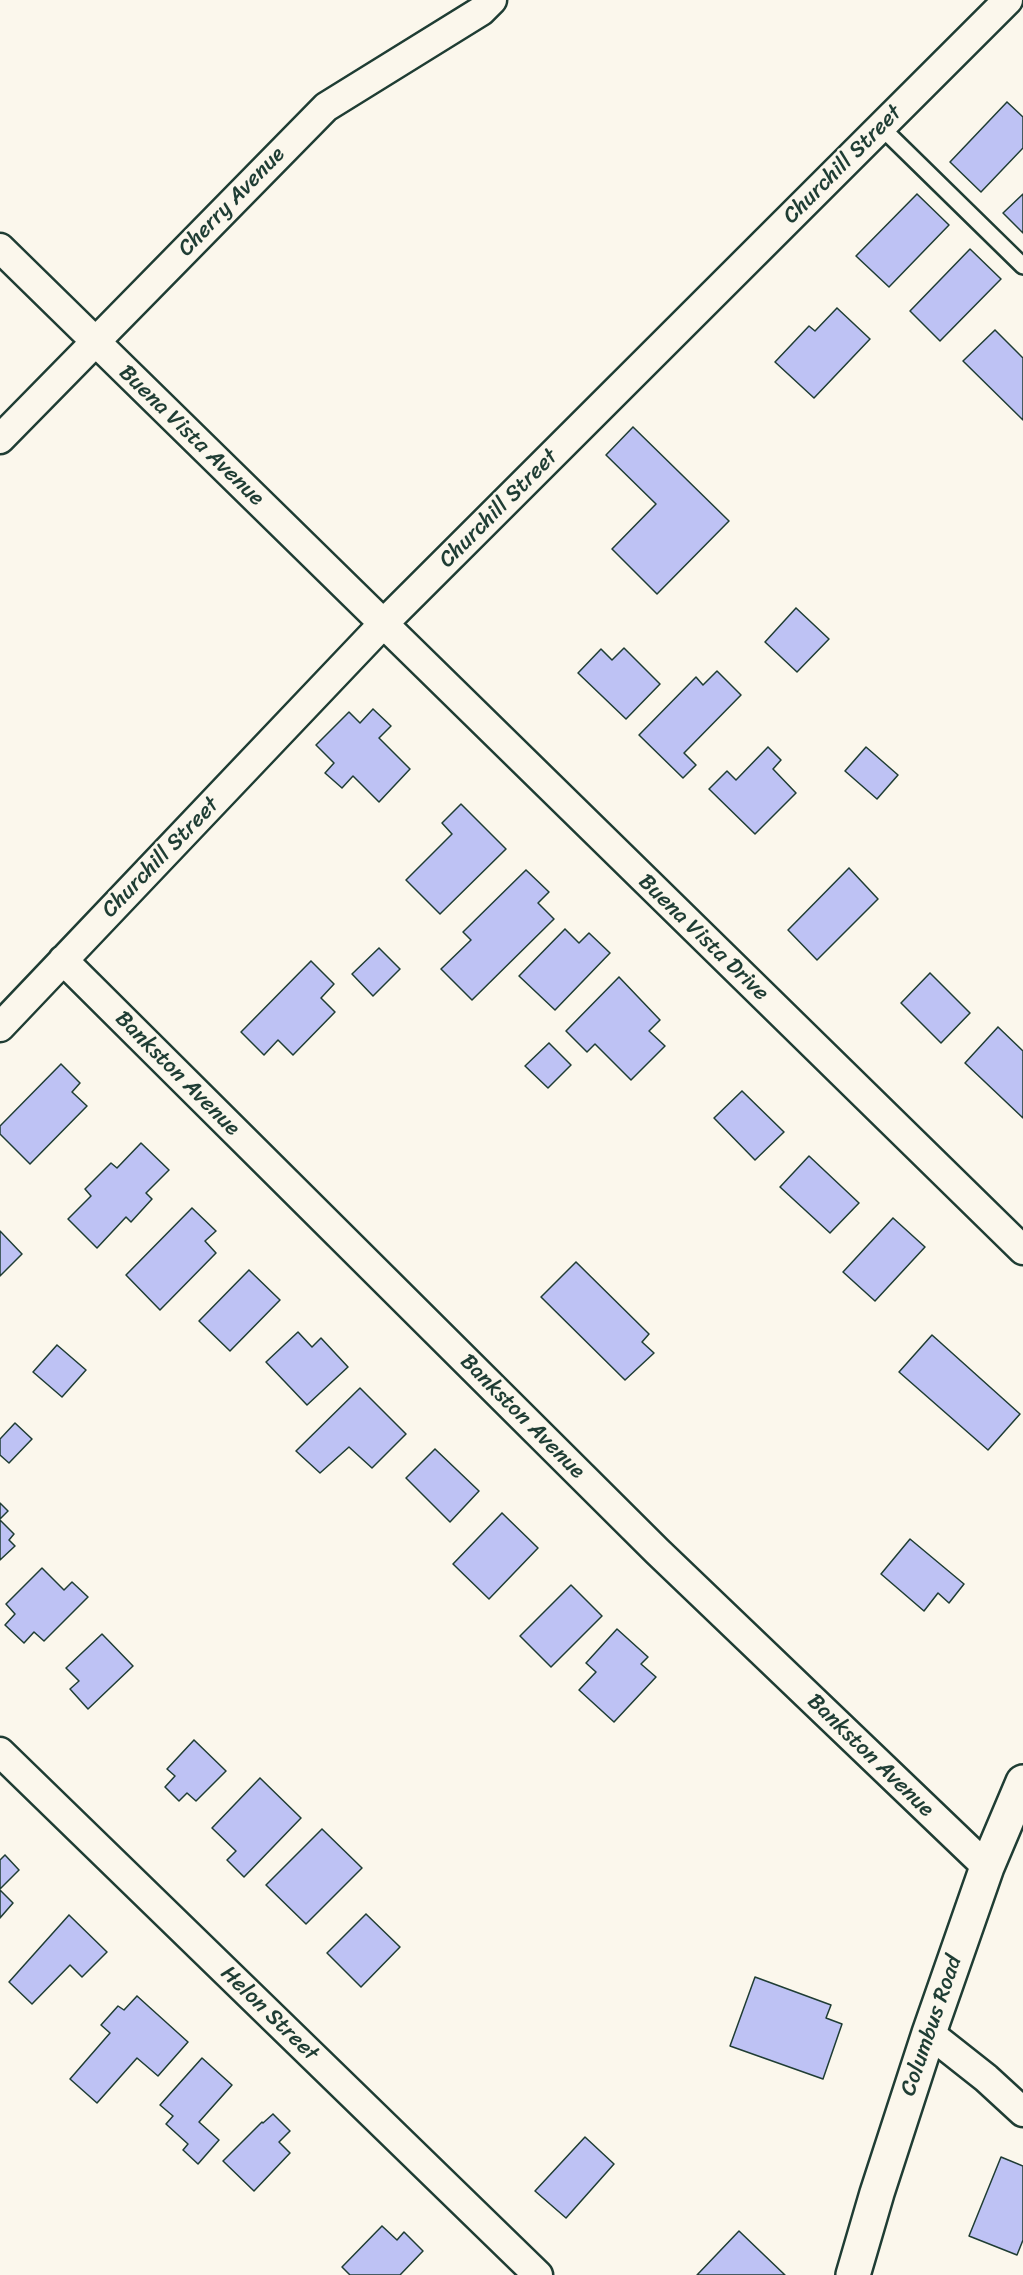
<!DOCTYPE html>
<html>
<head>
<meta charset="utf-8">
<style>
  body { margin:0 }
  canvas { display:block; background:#fbf7ec }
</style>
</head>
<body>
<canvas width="1023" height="2275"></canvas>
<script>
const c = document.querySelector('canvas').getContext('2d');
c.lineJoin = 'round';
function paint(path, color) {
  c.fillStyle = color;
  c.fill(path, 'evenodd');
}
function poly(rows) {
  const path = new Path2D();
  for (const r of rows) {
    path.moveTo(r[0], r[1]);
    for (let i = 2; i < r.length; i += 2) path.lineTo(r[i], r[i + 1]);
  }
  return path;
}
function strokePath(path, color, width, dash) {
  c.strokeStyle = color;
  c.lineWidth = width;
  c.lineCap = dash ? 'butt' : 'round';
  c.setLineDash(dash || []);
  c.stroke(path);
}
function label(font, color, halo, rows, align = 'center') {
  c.font = font + ' Sriracha,sans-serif';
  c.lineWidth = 5;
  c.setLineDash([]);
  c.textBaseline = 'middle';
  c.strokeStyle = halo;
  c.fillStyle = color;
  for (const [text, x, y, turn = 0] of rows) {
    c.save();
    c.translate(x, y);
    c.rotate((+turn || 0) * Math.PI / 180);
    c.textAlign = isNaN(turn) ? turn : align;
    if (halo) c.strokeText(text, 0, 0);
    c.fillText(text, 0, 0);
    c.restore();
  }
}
const building = poly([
  [1007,102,1023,117,1023,148,981,192,950,162,1007,102],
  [917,194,949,225,889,287,856,256,917,194],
  [1023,194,1023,233,1003,213,1023,194],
  [970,249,1001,279,940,341,910,311,970,249],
  [837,308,870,339,814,398,775,362,809,326,815,331,837,308],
  [995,330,1023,358,1023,420,963,361,995,330],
  [633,427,729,521,657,594,612,549,656,504,606,455,633,427],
  [796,608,829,639,797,672,765,642,796,608],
  [624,648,660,684,626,719,578,673,601,649,612,660,624,648],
  [717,671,741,695,684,753,696,765,683,778,639,735,696,677,703,685,717,671],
  [373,709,391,726,379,738,410,769,379,802,353,776,342,788,325,773,334,763,316,745,349,712,360,723,373,709],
  [768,747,781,760,773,769,796,793,755,834,709,789,727,771,736,780,768,747],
  [866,747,898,775,877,799,845,771,866,747],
  [461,804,506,849,440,914,406,880,452,834,442,823,461,804],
  [849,868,878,899,817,960,788,930,849,868],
  [526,870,549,892,538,903,554,919,472,1000,441,969,471,940,463,932,526,870],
  [565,929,579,943,589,933,610,953,555,1010,519,976,565,929],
  [379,948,400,969,373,996,352,974,379,948],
  [311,961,334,984,321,998,335,1012,293,1055,278,1040,264,1055,241,1032,311,961],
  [930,973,970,1013,941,1043,901,1003,930,973],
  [619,977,660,1020,649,1031,665,1046,631,1080,595,1044,587,1052,566,1031,619,977],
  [998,1027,1023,1051,1023,1118,965,1063,998,1027],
  [549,1043,571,1065,548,1088,525,1066,549,1043],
  [61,1064,80,1083,72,1092,87,1106,30,1164,0,1134,0,1126,61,1064],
  [742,1091,784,1132,755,1160,714,1118,742,1091],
  [141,1143,169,1170,146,1193,152,1199,131,1222,126,1217,97,1248,68,1219,91,1196,85,1189,111,1163,117,1168,141,1143],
  [809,1156,859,1203,830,1233,780,1187,809,1156],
  [192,1208,216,1231,205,1241,216,1253,160,1310,126,1275,192,1208],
  [893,1218,925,1247,875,1301,843,1272,893,1218],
  [0,1231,22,1254,0,1276,0,1231],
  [576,1262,649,1334,642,1342,654,1353,625,1380,541,1297,576,1262],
  [249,1270,280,1300,230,1351,199,1321,249,1270],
  [298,1332,312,1347,321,1338,348,1367,307,1405,266,1362,298,1332],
  [932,1335,1020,1414,988,1450,899,1372,932,1335],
  [57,1345,86,1370,62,1397,33,1372,57,1345],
  [360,1388,406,1434,372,1468,349,1447,320,1473,296,1451,360,1388],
  [15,1423,32,1439,9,1463,0,1455,0,1439,15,1423],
  [435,1449,479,1491,450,1522,406,1478,435,1449],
  [0,1503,8,1511,0,1519,0,1503],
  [502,1513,538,1548,489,1599,453,1564,502,1513],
  [0,1520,14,1534,9,1540,15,1546,0,1560,0,1520],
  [910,1539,964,1584,949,1603,938,1593,924,1611,881,1574,910,1539],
  [42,1568,64,1590,72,1582,88,1597,44,1641,34,1632,24,1643,5,1625,15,1614,6,1604,42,1568],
  [571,1585,602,1616,551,1667,520,1636,571,1585],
  [617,1629,648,1657,641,1664,656,1677,614,1722,579,1690,596,1672,586,1663,617,1629],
  [102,1634,133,1666,88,1709,70,1689,79,1681,66,1668,102,1634],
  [194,1740,226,1771,196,1801,187,1793,179,1801,165,1787,175,1776,167,1769,194,1740],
  [260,1778,301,1818,244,1877,227,1860,236,1851,212,1828,260,1778],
  [322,1829,362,1868,306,1924,266,1885,322,1829],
  [5,1855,19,1870,0,1889,0,1860,5,1855],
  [0,1890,13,1903,0,1918,0,1890],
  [366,1914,400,1947,361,1987,327,1953,366,1914],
  [69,1915,107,1952,82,1977,70,1965,32,2004,9,1982,69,1915],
  [755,1977,831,2005,826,2018,842,2024,823,2079,730,2046,755,1977],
  [137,1996,188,2042,158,2076,137,2058,97,2103,70,2079,110,2033,101,2025,118,2006,124,2010,137,1996],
  [202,2058,232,2085,199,2122,219,2140,198,2164,183,2150,188,2144,166,2124,173,2116,160,2105,202,2058],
  [273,2114,290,2131,279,2142,290,2153,254,2191,223,2161,262,2122,263,2123,273,2114],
  [585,2137,614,2164,566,2218,535,2191,585,2137],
  [1001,2157,1023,2166,1023,2240,1017,2255,969,2236,1001,2157],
  [382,2226,397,2240,404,2232,423,2251,400,2275,350,2275,342,2267,382,2226],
  [739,2231,785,2275,697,2275,739,2231]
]);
const lane = poly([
  [881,127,1023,266]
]);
const street = poly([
  [0,248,1023,1250],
  [0,439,326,107,481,11,492,0],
  [63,960,657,1551,987,1867],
  [0,1027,383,624,1008,0],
  [0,1752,538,2275],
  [929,2033,986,2078,1023,2112]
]);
const secondary = poly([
  [853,2275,877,2193,929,2033,987,1867,1023,1782]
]);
const streetNames = [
  ["Churchill Street",843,165,-45],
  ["Cherry Avenue",232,202,-46],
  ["Buena Vista Avenue",191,436,44],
  ["Churchill Street",499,509,-45],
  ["Churchill Street",161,858,-46],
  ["Buena Vista Drive",703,938,44],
  ["Bankston Avenue",177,1074,45],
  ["Bankston Avenue",522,1417,45],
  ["Bankston Avenue",870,1756,44],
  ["Helon Street",269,2014,44],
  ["Columbus Road",932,2026,-71]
];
paint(building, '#bec2f4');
strokePath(building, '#1f3d34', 1.5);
strokePath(lane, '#1f3d34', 20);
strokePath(street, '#1f3d34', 33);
strokePath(secondary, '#1f3d34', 38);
strokePath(lane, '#fbf7ec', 15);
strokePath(street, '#fbf7ec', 28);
strokePath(secondary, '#fbf7ec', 33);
label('22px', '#1f3d34', '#fbf7ec', streetNames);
</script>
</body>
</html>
